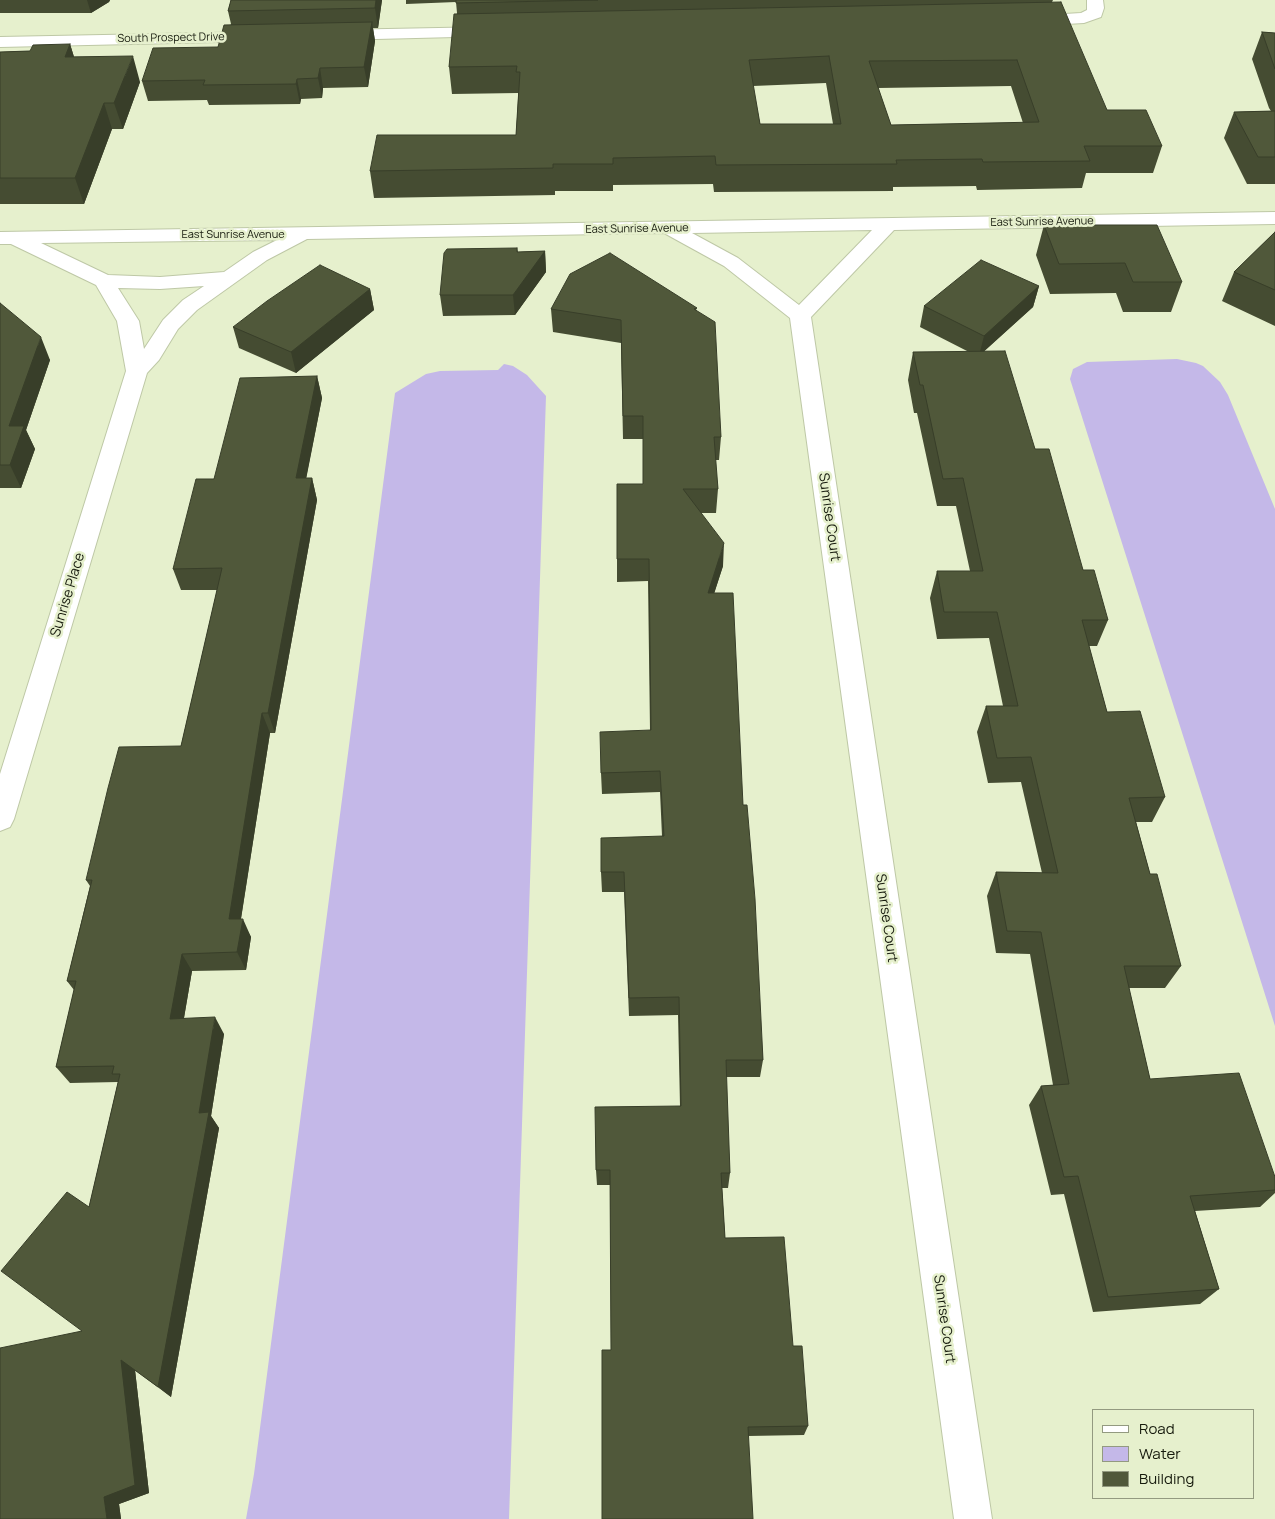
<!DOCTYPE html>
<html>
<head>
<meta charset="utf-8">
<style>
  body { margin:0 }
  #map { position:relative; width:1275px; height:1519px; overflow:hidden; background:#e6f0cd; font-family:Manrope,sans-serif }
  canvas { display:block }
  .legend { position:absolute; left:1092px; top:1409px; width:162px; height:90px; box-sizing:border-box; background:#e6f0cd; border:1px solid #939a80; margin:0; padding:6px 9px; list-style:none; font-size:15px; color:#161a0d }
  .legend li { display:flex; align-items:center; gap:10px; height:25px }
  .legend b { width:25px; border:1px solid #939a80 }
</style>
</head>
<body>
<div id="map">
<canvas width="1275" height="1519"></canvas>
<ul class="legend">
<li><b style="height:6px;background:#fff"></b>Road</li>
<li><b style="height:14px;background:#c4b8e8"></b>Water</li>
<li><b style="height:14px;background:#50583a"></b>Building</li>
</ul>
</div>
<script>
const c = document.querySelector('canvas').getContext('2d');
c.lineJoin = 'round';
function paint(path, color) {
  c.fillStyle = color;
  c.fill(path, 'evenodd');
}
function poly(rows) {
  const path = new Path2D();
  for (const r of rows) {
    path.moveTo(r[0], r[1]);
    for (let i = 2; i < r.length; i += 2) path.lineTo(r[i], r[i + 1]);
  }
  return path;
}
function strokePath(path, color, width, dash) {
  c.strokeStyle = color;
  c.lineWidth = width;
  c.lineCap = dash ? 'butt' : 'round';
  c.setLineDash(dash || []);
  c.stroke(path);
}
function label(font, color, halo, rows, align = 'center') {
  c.font = font + ' Manrope,sans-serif';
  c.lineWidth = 5;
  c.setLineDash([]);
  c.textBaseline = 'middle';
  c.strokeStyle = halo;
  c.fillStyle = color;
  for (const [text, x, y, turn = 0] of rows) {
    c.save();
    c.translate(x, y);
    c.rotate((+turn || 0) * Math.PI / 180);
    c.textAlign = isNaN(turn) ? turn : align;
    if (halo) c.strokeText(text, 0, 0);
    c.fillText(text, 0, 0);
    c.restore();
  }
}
const water = poly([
  [1177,359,1196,363,1203,366,1220,382,1228,395,1275,509,1275,1026,1070,379,1073,369,1087,362],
  [504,364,513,366,527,375,546,396,509,1519,246,1519,254,1474,395,393,426,374,440,371,498,370]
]);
const minor = poly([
  [1087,0,1103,0,1104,8,1101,17,1084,23,1031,26,1025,25,1023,21,1025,17,1031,16,1081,13,1087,10,1087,0],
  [490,27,496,28,498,32,496,36,336,40,330,39,328,35,330,31,336,30,490,27],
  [258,32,264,33,266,37,264,41,0,47,0,37,258,32],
  [1275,212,1275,224,894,230,811,317,992,1519,954,1519,790,318,724,266,664,233,307,239,267,260,197,310,178,329,159,360,147,373,14,819,10,827,0,831,0,774,126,371,117,321,96,285,11,244,0,244,0,232,1275,212],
  [872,230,799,305,738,258,692,233,872,230],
  [277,240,253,252,224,272,160,277,108,275,41,243,277,240],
  [204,286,183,300,163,320,144,349,139,321,118,288,160,289,204,286]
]);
const wall = poly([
  [0,0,110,0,109,2,91,13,0,13],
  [231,0,382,0,378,28,373,28,375,41,368,87,323,88,322,98,301,99,300,104,209,105,207,100,148,101,142,81,218,47,231,24,228,11],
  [406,0,1053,0,1052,2,1107,110,1162,146,1153,173,1086,173,1082,188,977,190,976,186,893,187,893,191,714,192,713,184,613,185,613,191,555,191,555,195,374,198,370,171,516,135,518,99,518,93,452,94,449,67,457,13,456,2,406,4],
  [826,83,833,124,760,124,753,86],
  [1011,86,1023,123,891,125,878,88],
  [1262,32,1275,33,1275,184,1247,184,1224,138,1234,112,1271,111,1269,108,1252,59],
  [70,44,74,57,140,82,123,129,112,129,84,204,0,204,0,52,30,51],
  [1044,225,1182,282,1171,312,1123,312,1116,293,1050,294,1036,255],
  [1275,232,1275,326,1222,301,1234,272],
  [517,248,518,252,545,251,546,272,515,315,443,316,440,295],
  [1039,286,1033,307,984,351,1035,449,1083,570,1108,620,1097,646,1089,646,1107,712,1165,797,1152,822,1136,822,1150,874,1181,966,1165,988,1129,988,1150,1079,1275,1177,1275,1193,1260,1207,1195,1211,1219,1289,1200,1304,1093,1312,1064,1194,1051,1195,1029,1105,1041,1086,1053,1085,1030,954,996,953,987,896,996,872,1042,873,1021,782,988,783,977,732,986,706,1003,706,989,638,937,639,930,598,937,571,970,571,956,506,937,506,917,413,914,413,908,380,913,352,969,352,920,327,924,306],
  [370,289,374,310,296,373,239,348,233,327],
  [0,303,50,360,26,430,35,449,21,488,0,488],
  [697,308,696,310,721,437,719,460,715,460,718,489,716,513,701,513,723,566,714,593,743,805,763,1060,760,1077,726,1077,730,1173,728,1188,722,1188,725,1238,793,1346,808,1426,804,1435,748,1436,611,1350,610,1185,597,1185,596,1170,680,1106,678,1015,629,1016,624,892,602,892,601,872,662,836,660,792,602,794,601,773,650,730,648,581,617,582,617,559,643,484,643,439,623,439,621,343,553,332,551,309],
  [317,376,322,398,306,478,312,478,317,500,275,733,270,733,241,919,251,937,246,970,192,971,184,1018,224,1034,211,1116,219,1128,171,1397,135,1370,149,1493,119,1504,121,1519,0,1519,82,1331,89,1207,118,1082,70,1083,56,1067,74,990,67,981,90,886,86,880,181,746,217,590,181,590,173,569,214,479]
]);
const shadedWall = poly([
  [87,0,110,0,109,2,91,13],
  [376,0,382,0,378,28,375,8],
  [372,22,375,41,368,87,364,67],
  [70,44,78,70,65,57],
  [133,56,140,82,123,129,114,103],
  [320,68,323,88,322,98,318,78],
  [297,79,301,99,300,104,296,84],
  [104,103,112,129,84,204,75,178],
  [545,251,546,272,515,315,513,295],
  [1039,286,1033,307,979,356,984,336],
  [370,289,374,310,296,373,291,352],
  [41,337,50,360,26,430,35,449,21,488,10,465,9,426],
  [317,376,322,398,302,500,296,478],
  [312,478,317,500,275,733,268,713],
  [724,543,723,566,707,616,708,593],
  [262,713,270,733,238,937,229,919],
  [243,919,251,937,246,970,237,952],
  [182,954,192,971,181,1035,170,1019],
  [215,1017,224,1034,211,1116,219,1128,171,1397,158,1387,199,1113],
  [121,1360,135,1370,149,1493,119,1504,121,1519,107,1519,104,1497]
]);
const building = poly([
  [231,0,376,0,375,8,228,11,231,0],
  [456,0,598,0,456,3,456,0],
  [1061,2,1107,110,1146,110,1162,146,1084,146,1090,161,983,162,982,159,896,160,897,164,716,165,715,156,613,158,613,164,553,164,553,168,370,171,377,135,516,135,520,72,516,72,517,66,449,67,454,14,1061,2],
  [829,56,841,124,760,124,749,60,829,56],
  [1017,60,1039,122,891,125,869,61,1017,60],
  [372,22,364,67,320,68,318,78,297,79,296,84,203,85,205,80,142,81,153,48,218,47,224,25,372,22],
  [1262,32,1275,33,1275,69,1262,32],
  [70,44,65,57,133,56,114,103,104,103,75,178,0,178,0,52,30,51,33,45,70,44],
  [1275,111,1275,157,1258,157,1234,112,1275,111],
  [1044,225,1157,225,1182,282,1133,282,1125,263,1059,264,1044,225],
  [1275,232,1275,290,1234,272,1275,232],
  [517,248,517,252,545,251,513,295,440,295,444,253,447,249,517,248],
  [610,253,697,308,694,309,715,322,721,437,714,437,718,489,683,489,724,543,708,593,733,593,743,805,747,805,755,899,763,1060,726,1060,730,1173,721,1173,725,1238,784,1237,793,1346,802,1346,808,1426,748,1427,753,1519,602,1519,602,1350,611,1350,610,1170,596,1170,595,1107,681,1106,679,997,629,998,624,872,601,872,601,838,664,836,660,771,601,773,600,732,651,730,649,559,617,559,617,484,643,484,643,416,623,416,621,320,551,309,570,274,610,253],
  [981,260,1039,286,984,336,924,306,981,260],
  [320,265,370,289,291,352,233,327,267,301,320,265],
  [0,303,41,337,9,426,24,426,10,465,0,465,0,303],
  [1005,351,1035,449,1049,449,1083,570,1094,570,1108,620,1082,620,1107,712,1140,711,1165,797,1129,798,1150,874,1157,874,1181,966,1124,966,1150,1079,1239,1073,1275,1177,1275,1190,1190,1196,1219,1289,1108,1297,1078,1176,1064,1177,1041,1086,1069,1084,1041,932,1007,931,996,872,1058,873,1031,757,997,758,986,706,1018,706,997,612,944,612,937,571,983,571,963,478,943,479,923,385,920,385,913,352,1005,351],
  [317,376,296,478,312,478,268,713,262,713,229,919,243,919,237,952,182,954,170,1019,215,1017,199,1113,209,1112,158,1387,121,1360,135,1485,104,1497,107,1519,0,1519,0,1348,82,1331,1,1271,67,1192,89,1207,120,1074,112,1074,114,1066,56,1067,76,981,67,981,92,880,86,880,108,788,119,747,181,746,222,568,173,569,196,479,214,479,240,378,317,376]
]);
const farStreetnames = [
  ["South Prospect Drive",171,38,-1],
  ["East Sunrise Avenue",1042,222,-1],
  ["East Sunrise Avenue",637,229,-1],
  ["East Sunrise Avenue",233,235]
];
const streetNames = [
  ["Sunrise Court",829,517,82],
  ["Sunrise Place",68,595,-73],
  ["Sunrise Court",886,918,82],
  ["Sunrise Court",944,1319,82]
];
paint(water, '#c4b8e8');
strokePath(minor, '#bec8a6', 2);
paint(minor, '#fff');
paint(wall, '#454c32');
paint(shadedWall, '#383e29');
paint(building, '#50583a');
strokePath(building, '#383e29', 1);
label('11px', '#161a0d', '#e6f0cd', farStreetnames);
label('14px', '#161a0d', '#e6f0cd', streetNames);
</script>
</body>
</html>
